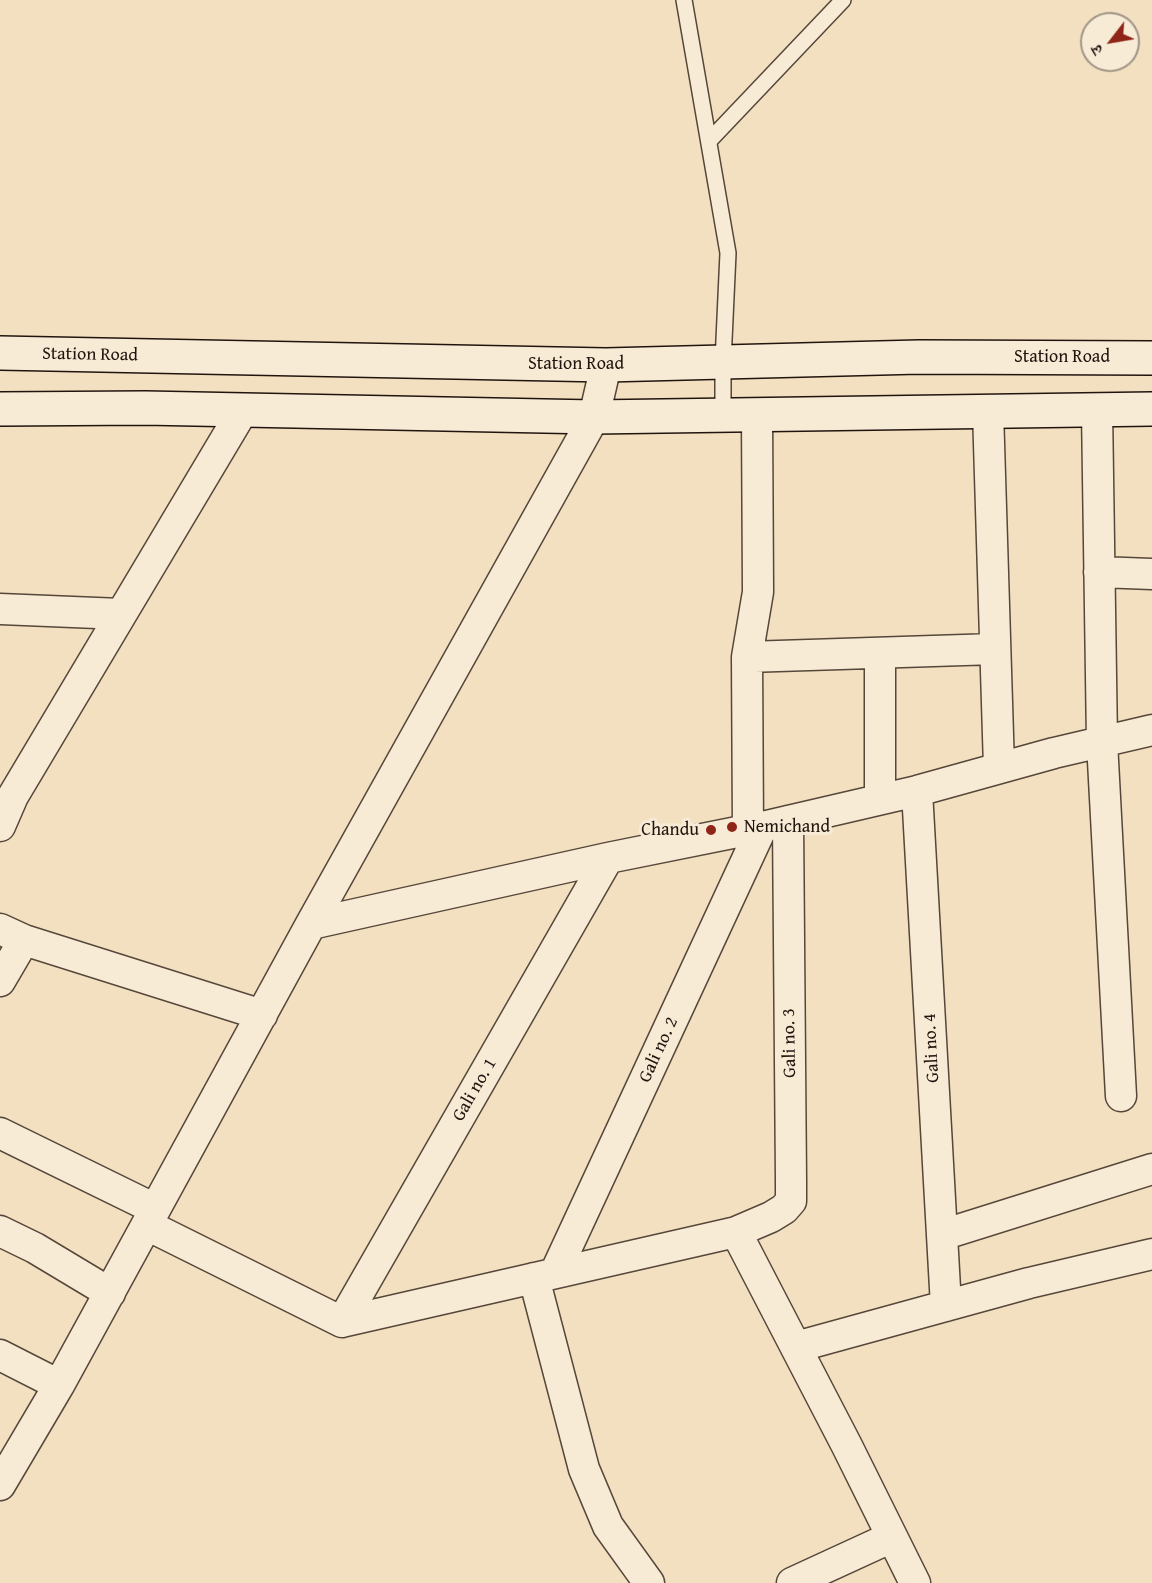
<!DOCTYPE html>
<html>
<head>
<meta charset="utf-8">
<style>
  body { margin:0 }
  #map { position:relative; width:1152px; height:1583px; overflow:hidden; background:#f3e0c0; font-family:"Gentium Book Plus","Noto Serif Devanagari",serif }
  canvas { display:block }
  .north { position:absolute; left:1080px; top:12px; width:60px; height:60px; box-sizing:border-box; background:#f7ebd6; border:2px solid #a19586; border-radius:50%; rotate:239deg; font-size:16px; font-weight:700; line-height:24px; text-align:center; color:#21140e }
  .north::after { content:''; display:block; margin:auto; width:21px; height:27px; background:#8f2418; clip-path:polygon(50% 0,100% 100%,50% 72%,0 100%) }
</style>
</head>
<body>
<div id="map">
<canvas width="1152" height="1583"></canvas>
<div class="north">उ</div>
</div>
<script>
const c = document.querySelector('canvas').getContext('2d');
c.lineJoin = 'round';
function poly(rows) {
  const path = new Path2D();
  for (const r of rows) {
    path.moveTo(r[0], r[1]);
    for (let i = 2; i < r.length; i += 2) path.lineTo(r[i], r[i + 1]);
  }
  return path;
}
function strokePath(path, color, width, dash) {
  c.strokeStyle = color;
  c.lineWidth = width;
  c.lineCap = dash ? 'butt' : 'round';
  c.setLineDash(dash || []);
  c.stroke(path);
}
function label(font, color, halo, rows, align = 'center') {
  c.font = font + ' "Gentium Book Plus",serif';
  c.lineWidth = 6;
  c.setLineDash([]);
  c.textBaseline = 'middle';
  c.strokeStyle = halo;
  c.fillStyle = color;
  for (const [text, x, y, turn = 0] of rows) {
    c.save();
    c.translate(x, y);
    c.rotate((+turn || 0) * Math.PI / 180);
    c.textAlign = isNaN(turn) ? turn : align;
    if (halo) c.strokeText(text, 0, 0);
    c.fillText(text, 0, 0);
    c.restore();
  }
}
const lane = poly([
  [684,0,728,253,723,362,723,415],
  [709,141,843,0]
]);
const street = poly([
  [1097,410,1102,742,1121,1096],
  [988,411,999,768],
  [1099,572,1152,574],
  [0,609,121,614],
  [880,653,880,799],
  [747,657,995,649],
  [917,791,946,1306],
  [0,826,13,796,243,410],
  [748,831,747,657,758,592,757,415],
  [311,924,608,858,762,827,917,791,1054,753,1152,730],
  [0,929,24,940,262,1015],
  [0,981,24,940],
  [0,1133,155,1209],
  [147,1225,342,1322,736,1232,771,1217,784,1209,791,1201,791,1181,788,821],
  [0,1231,35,1248,110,1293],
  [736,1232,847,1446,915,1583],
  [942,1235,1152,1169],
  [555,1273,762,827],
  [534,1278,584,1469,608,1526,649,1583],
  [342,1322,608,858],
  [796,1347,1029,1283,1152,1254],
  [0,1355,59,1385],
  [0,1485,59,1385,311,924,594,417,606,365],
  [792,1583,892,1537]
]);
const secondary = poly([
  [0,353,606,365,919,357,1152,358],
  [0,409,145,408,594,417,1152,409]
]);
const markers = [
  [732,827,6,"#8f2418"],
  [711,830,6,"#8f2418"]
];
const streetNames = [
  ["Station Road",90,355,1],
  ["Station Road",1062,357],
  ["Station Road",576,364],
  ["Gali no. 3",790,1043,-91],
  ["Gali no. 4",932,1048,-93],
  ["Gali no. 2",659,1050,-65],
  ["Gali no. 1",475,1090,-60]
];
const poiNames = [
  ["Nemichand",744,827],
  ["Chandu",699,830,"right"]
];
strokePath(lane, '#56473a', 18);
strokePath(street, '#56473a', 33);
strokePath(secondary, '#21140e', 36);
strokePath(lane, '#f7ebd6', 15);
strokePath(street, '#f7ebd6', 30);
strokePath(secondary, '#f7ebd6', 33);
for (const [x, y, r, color] of markers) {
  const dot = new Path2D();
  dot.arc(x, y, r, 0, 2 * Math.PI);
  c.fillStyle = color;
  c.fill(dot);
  strokePath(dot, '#f7ebd6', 2);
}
label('18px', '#21140e', '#f7ebd6', streetNames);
label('18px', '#21140e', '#f7ebd6', poiNames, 'left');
</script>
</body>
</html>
